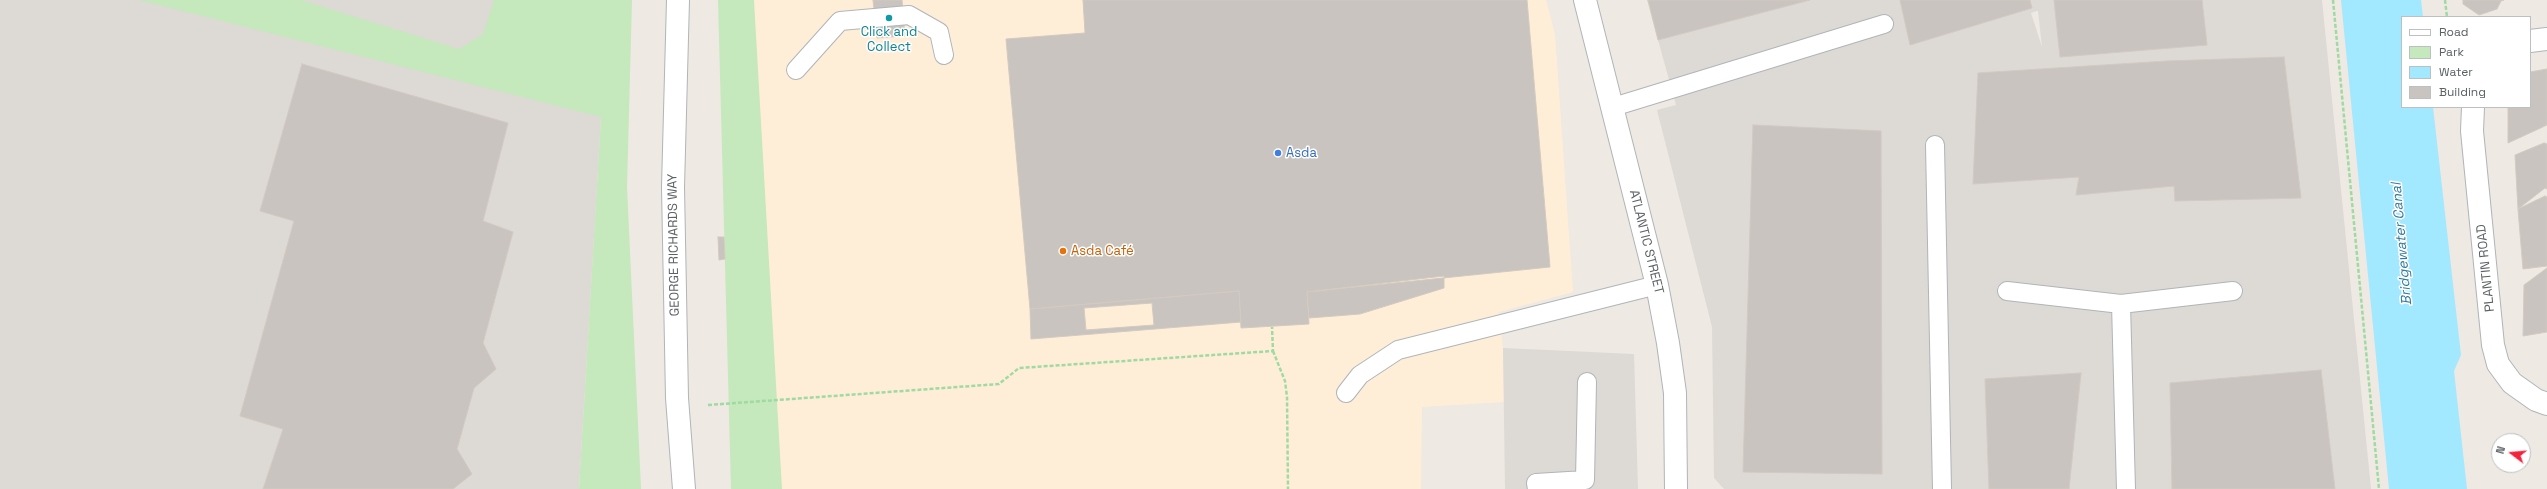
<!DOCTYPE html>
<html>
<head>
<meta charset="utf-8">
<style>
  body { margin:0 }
  #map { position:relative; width:2547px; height:489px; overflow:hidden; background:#eee9e2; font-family:"Space Grotesk",sans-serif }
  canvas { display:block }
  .legend { position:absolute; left:2401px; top:16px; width:130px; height:92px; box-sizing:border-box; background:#fff; border:1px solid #bdc0c1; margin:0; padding:5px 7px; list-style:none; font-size:12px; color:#5b6164 }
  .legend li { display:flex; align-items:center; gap:8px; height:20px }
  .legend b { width:20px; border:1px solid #bdc0c1 }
  .north { position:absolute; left:2491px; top:433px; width:40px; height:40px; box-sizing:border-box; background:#fff; border:1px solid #bdc0c1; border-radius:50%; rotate:286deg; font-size:11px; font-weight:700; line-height:16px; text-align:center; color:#5b6164 }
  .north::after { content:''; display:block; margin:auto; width:14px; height:18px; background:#f3233c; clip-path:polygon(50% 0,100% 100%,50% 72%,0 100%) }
</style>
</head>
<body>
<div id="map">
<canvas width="2547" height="489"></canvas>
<ul class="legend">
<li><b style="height:5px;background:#fff"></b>Road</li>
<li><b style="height:11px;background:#c5e8bd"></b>Park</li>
<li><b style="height:11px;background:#a2e8ff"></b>Water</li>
<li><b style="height:11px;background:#c9c4bf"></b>Building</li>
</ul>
<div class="north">N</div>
</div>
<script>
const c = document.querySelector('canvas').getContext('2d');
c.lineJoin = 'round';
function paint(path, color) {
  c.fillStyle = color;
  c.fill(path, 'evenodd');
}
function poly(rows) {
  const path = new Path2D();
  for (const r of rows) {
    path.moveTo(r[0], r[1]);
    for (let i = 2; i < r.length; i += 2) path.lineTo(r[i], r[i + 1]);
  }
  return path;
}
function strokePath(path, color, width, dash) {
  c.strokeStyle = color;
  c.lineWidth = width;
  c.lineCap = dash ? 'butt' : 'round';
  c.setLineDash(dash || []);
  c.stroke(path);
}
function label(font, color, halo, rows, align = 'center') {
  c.font = font + ' "Space Grotesk",sans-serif';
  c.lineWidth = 3;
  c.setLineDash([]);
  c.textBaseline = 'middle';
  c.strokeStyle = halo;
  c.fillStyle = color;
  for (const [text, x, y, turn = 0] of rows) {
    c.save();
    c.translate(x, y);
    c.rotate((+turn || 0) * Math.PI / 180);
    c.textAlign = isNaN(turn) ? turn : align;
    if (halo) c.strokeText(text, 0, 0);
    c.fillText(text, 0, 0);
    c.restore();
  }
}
const commercial = poly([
  [718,0,1546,0,1555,34,1573,292,1499,312,1503,348,1504,402,1422,407,1421,489,745,489]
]);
const industrial = poly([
  [0,0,608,0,579,489,0,489],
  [1647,0,2322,0,2371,489,1724,489,1714,478,1712,327,1657,110,1676,105],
  [2037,11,2038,11,2042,47,2031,13],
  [1503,348,1634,354,1638,489,1505,489]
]);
const green = poly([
  [139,0,301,0,459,49,483,34,494,0,632,0,627,187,641,489,579,489,601,117],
  [718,0,754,0,782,489,731,489]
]);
const water = poly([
  [2341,0,2421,0,2423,17,2402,17,2402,107,2433,107,2461,355,2454,371,2467,489,2389,489]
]);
const building = poly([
  [873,0,902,0,905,36,877,38,873,0],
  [1083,0,1527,0,1550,267,1307,292,1309,324,1241,328,1239,291,1030,309,1006,39,1085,33,1083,0],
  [1648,0,1810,0,1658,40,1648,0],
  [1900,0,2030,0,2032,8,1910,45,1900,0],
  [2054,0,2202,0,2207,45,2060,57,2054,0],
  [2463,0,2504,0,2501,1,2497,9,2479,15,2463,4,2463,0],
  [2284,57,2301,198,2175,201,2174,186,2076,195,2079,177,1973,184,1978,73,2167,61,2284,57],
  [302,64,508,123,483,221,513,232,483,343,496,369,474,388,457,449,472,474,453,489,263,489,283,429,240,416,294,221,260,211,302,64],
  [2547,69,2547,125,2508,143,2508,107,2530,107,2530,72,2547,69],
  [1753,125,1881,131,1882,474,1743,472,1753,125],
  [2544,143,2547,144,2547,189,2545,188,2518,209,2515,155,2544,143],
  [2545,196,2547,197,2547,266,2523,269,2518,209,2545,196],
  [718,237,724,237,725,259,719,260,718,237],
  [2547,268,2547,332,2523,336,2524,285,2547,268],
  [1444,276,1444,288,1360,314,1309,318,1307,292,1444,276],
  [1239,291,1241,322,1031,339,1030,309,1239,291],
  [1152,303,1154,325,1086,330,1084,308,1152,303],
  [2321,370,2335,489,2172,489,2170,383,2321,370],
  [2081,373,2069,489,1989,489,1985,379,2081,373]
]);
const path = poly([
  [2333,0,2379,489],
  [2445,0,2447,17],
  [1273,351,1285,381,1287,397,1288,489],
  [708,405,999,384,1019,368,1273,351,1272,327]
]);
const service = poly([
  [796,70,840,21,909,15,939,32,944,55],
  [1613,107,1884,24],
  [1935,145,1942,489],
  [2007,291,2121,304,2126,489],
  [2121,304,2233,291],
  [1346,393,1360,375,1398,350,1657,285],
  [1537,489,1536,483,1585,480,1587,382]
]);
const minor = poly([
  [2530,41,2547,39],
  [2473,107,2472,131,2493,345,2498,364,2512,383,2536,400,2547,404]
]);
const tertiary = poly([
  [678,0,673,187,677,398,684,489],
  [1585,0,1657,285,1668,343,1675,393,1676,489]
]);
const markers = [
  [889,18,4,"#0f9aa8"],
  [1278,153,4,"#3f7fe0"],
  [1063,251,4,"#e8710a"]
];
const cultureNames = [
  ["Click and",889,32],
  ["Collect",889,47]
];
const shopNames = [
  ["Asda",1286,153]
];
const streetNames = [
  ["ATLANTIC STREET",1646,242,76],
  ["GEORGE RICHARDS WAY",674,245,-91],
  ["PLANTIN ROAD",2486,268,-96]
];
const foodNames = [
  ["Asda Café",1071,251]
];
const waterNames = [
  ["Bridgewater Canal",2402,244,-95]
];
paint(commercial, '#ffeed7');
paint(industrial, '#ddd9d5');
paint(green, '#c5e8bd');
paint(water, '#a2e8ff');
paint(building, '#c9c4bf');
strokePath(building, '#d3cac0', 1);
strokePath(service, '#b0b5b9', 20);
strokePath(minor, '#b0b5b9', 24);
strokePath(tertiary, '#b0b5b9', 24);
strokePath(path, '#9fdaa3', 2.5, [4, 2]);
strokePath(service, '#fff', 18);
strokePath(minor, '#fff', 22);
strokePath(tertiary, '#fff', 22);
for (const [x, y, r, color] of markers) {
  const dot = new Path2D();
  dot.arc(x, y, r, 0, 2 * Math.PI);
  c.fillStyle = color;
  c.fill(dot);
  strokePath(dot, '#fff', 1.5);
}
label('13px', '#0d838f', '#fff', cultureNames);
label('13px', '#366cbe', '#fff', shopNames, 'left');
label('13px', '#5b6164', '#fff', streetNames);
label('13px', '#c56008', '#fff', foodNames, 'left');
label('italic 14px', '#327a9c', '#fff', waterNames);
</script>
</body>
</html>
